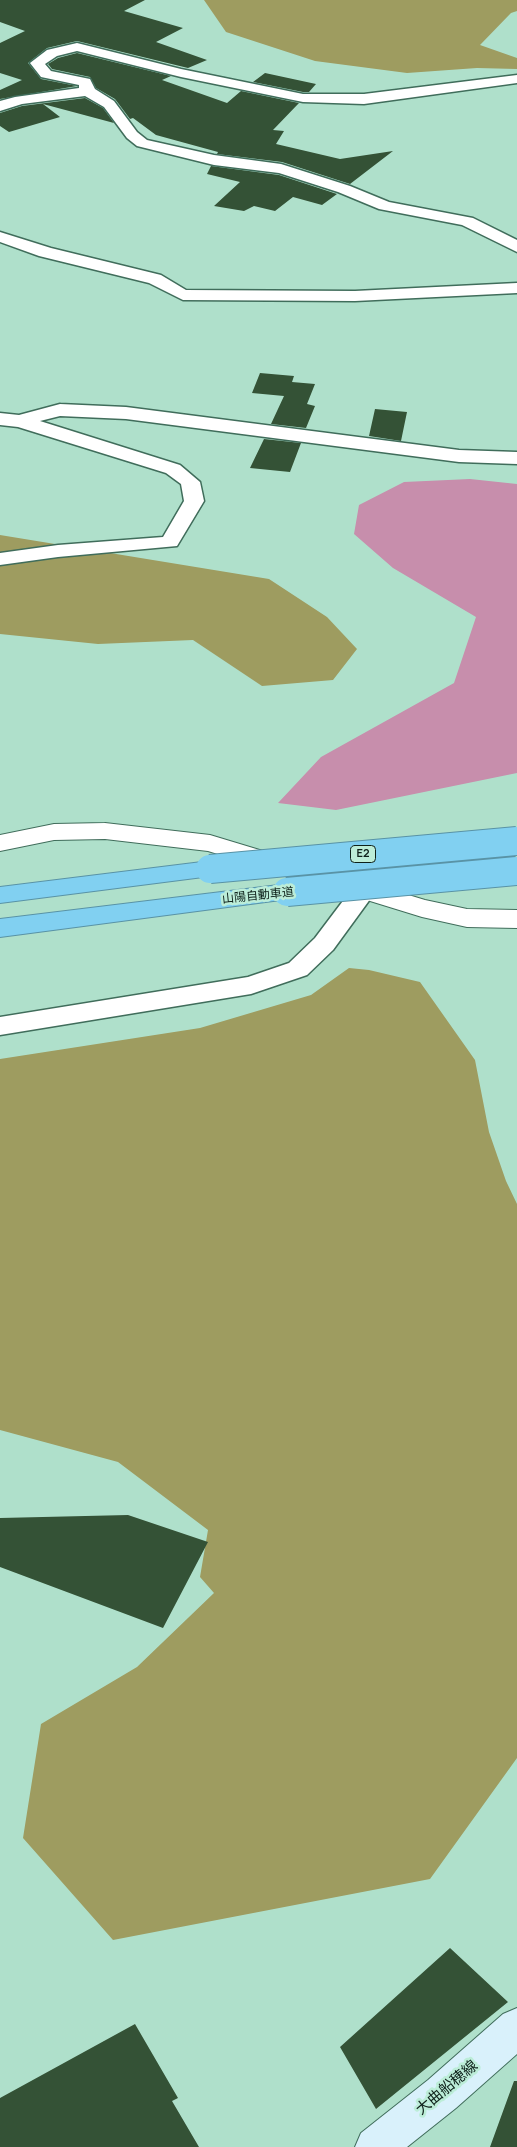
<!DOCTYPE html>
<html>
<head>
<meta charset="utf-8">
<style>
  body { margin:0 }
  canvas { display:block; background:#afe0cb }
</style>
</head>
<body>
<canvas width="517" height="2147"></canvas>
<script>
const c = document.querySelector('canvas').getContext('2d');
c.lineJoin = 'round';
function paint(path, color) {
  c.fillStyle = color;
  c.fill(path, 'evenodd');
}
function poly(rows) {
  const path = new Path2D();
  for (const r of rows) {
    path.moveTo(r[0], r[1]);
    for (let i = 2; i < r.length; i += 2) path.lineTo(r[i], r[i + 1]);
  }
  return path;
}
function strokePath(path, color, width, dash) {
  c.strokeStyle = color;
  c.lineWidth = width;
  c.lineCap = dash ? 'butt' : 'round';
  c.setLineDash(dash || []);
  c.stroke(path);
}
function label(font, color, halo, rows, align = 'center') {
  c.font = font + ' Manrope,"Noto Sans JP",sans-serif';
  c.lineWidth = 5;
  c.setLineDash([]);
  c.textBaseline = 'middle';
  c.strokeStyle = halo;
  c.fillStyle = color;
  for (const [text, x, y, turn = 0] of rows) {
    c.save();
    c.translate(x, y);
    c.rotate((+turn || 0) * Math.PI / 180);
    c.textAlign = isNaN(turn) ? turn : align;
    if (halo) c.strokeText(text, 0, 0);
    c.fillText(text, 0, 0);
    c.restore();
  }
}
const forest = poly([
  [204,0,517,0,517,11,511,13,480,45,517,58,517,69,477,68,407,73,315,61,226,32],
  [0,535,269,579,327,617,357,649,333,680,262,686,193,640,98,644,0,634],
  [349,968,369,970,420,982,475,1060,489,1132,506,1181,517,1204,517,1758,430,1879,113,1940,23,1838,41,1724,137,1667,214,1593,200,1577,208,1530,118,1462,0,1430,0,1059,200,1028,311,995]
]);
const water = poly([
  [470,479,517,484,517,773,336,810,278,803,321,757,454,683,476,617,393,568,354,534,359,505,404,482]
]);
const building = poly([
  [0,0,145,0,124,11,183,28,156,42,207,60,188,68,77,41,47,48,28,63,41,79,77,86,0,99,0,90,22,80,0,73,0,43,25,31,0,22],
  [77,53,171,76,162,80,227,103,241,91,299,103,273,130,284,131,276,144,340,159,393,151,350,184,282,162,217,154,218,152,156,135,133,118,130,119,115,99,96,88,90,77,52,69,48,64,58,58],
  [265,73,316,84,309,92,303,92,253,82],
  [85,98,103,108,114,123,43,104,60,117,9,132,0,126,0,113,22,106],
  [211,166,279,175,337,194,322,205,293,197,275,211,254,206,244,211,214,206,240,182,207,174],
  [260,373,294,376,292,382,315,384,307,404,315,406,306,428,271,424,284,396,252,393],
  [375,409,407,412,401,441,369,436],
  [264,439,301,443,290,472,250,468],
  [128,1515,208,1542,163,1628,0,1567,0,1518],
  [450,1948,508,2002,376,2109,340,2047],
  [135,2024,178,2098,172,2101,199,2147,0,2147,0,2098],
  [514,2081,517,2081,517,2147,490,2147]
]);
const minor = poly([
  [77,43,181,69,303,94,364,94,517,75,517,83,364,104,303,102,181,77,77,51,57,56,45,64,51,71,90,79,95,89,114,101,137,132,147,140,214,155,281,164,350,186,389,202,473,218,517,240,517,252,462,225,379,209,338,192,279,173,214,165,137,146,127,138,104,107,85,96,22,104,0,111,0,101,15,97,79,88,79,85,41,77,30,63,47,50,77,43],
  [0,232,51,248,161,275,186,290,355,291,517,283,517,293,355,301,183,300,149,283,39,256,0,242,0,232],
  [60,404,126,407,459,450,517,452,517,464,459,462,126,419,60,416,40,421,180,465,200,482,204,501,177,546,58,557,0,565,0,553,58,545,163,537,184,501,181,484,166,473,18,427,0,425,0,413,19,415,60,404],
  [364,883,373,885,376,891,333,950,307,975,251,994,0,1035,0,1017,248,977,289,963,315,938,355,885,364,883]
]);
const tertiary = poly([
  [105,823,210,835,425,900,467,909,517,910,517,928,467,927,422,917,208,851,105,839,54,840,0,851,0,835,54,824,105,823]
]);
const secondary = poly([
  [517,2008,517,2054,456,2108,407,2147,355,2147,361,2133,428,2080,503,2014,517,2008]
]);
const motorway = poly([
  [210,861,219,863,223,869,219,875,0,903,0,887,210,861],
  [287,884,296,886,300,892,296,898,0,937,0,919,287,884]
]);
const motorwayBridge = poly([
  [210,869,517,841],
  [287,892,517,871]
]);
const shields = [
  [363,854,25]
];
const shieldNames = [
  ["E2",363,854]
];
const streetNames = [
  ["山陽自動車道",258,896,-6]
];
const nearStreetnames = [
  ["大曲船穂線",447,2088,-40]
];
paint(forest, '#9e9c60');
paint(water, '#c78eac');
paint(building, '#345236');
strokePath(minor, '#406d5b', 3);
strokePath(tertiary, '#406d5b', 2);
strokePath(secondary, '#406d5b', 2);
strokePath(motorway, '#5993a6', 2);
paint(minor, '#fff');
paint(tertiary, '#fff');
paint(secondary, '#d9f1fb');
paint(motorway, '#81d0f1');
strokePath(motorwayBridge, '#5993a6', 30, []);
strokePath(motorwayBridge, '#81d0f1', 28);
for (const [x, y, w] of shields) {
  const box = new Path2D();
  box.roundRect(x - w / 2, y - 8.5, w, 17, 4);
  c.fillStyle = '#bcedd8';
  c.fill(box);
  strokePath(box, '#0e211a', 1);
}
label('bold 11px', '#0e211a', null, shieldNames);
label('12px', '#0e211a', '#bcedd8', streetNames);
label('15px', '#0e211a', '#bcedd8', nearStreetnames);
</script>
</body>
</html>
